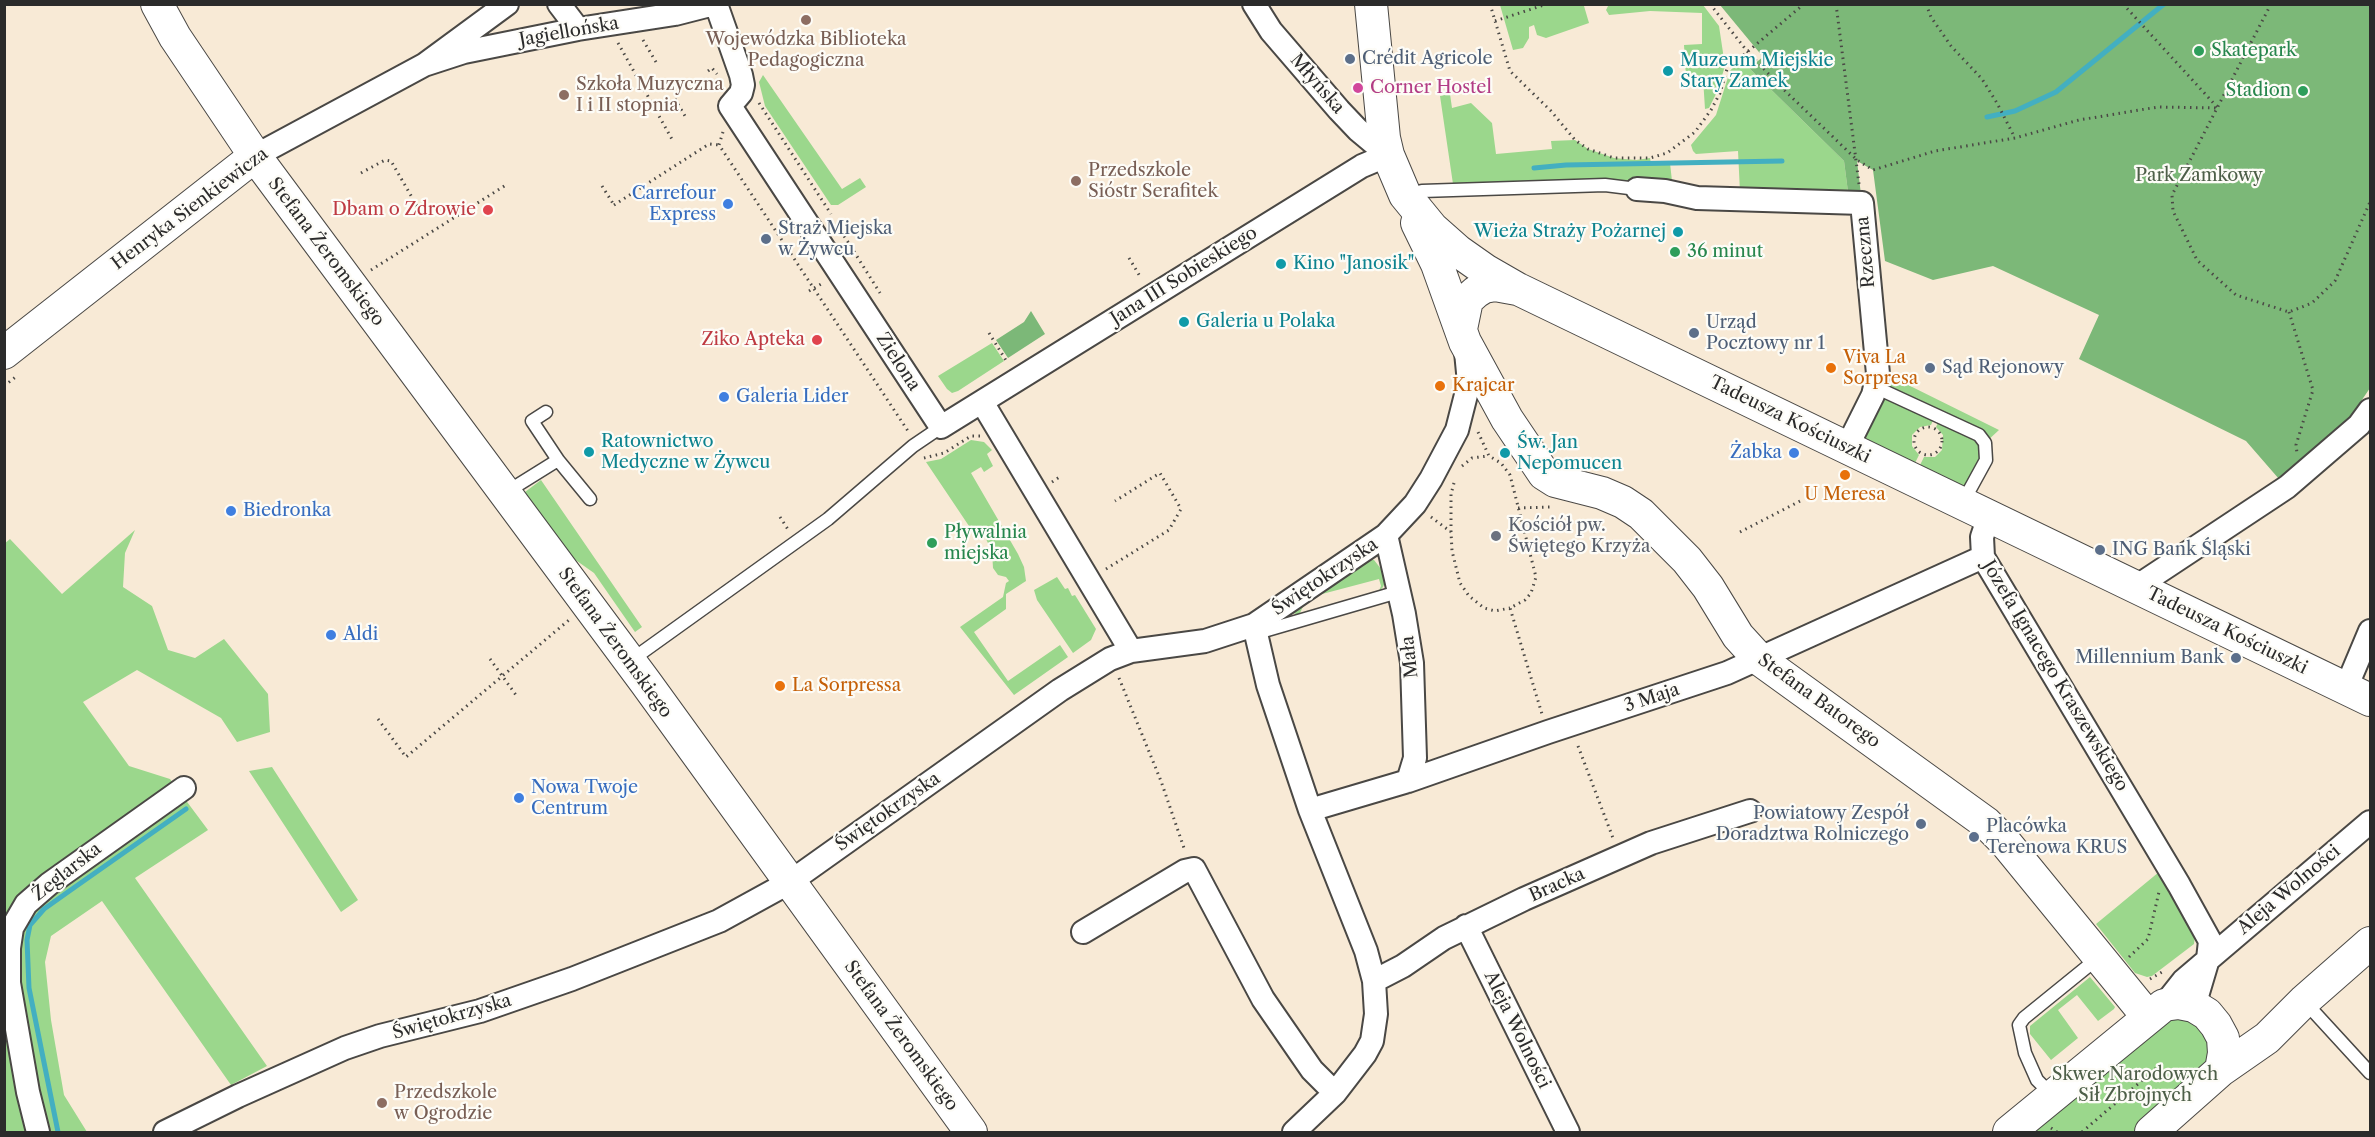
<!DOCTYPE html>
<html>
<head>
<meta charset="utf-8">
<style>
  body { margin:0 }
  #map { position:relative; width:2375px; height:1137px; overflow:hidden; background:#f8ead6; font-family:"Libre Caslon Text",serif }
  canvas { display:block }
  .frame { position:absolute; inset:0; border:6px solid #2b2b2b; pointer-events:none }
</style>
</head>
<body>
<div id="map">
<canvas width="2375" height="1137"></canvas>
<div class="frame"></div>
</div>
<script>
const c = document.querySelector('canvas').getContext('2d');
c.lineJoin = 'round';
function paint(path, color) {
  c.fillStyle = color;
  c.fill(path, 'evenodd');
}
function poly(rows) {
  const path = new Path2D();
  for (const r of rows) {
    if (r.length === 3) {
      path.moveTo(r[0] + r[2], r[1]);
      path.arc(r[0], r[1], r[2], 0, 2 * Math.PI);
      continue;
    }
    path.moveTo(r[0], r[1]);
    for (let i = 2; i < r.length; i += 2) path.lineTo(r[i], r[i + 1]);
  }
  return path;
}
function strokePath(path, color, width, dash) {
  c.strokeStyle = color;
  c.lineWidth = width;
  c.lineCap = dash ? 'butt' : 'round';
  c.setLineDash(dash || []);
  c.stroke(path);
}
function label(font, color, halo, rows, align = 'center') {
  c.font = font + ' "Libre Caslon Text",serif';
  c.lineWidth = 4.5;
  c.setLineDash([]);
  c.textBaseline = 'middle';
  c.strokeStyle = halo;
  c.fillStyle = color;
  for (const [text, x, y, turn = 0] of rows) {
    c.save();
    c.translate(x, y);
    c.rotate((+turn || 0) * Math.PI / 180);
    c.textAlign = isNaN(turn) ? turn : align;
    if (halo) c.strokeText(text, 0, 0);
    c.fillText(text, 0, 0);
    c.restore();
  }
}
const green = poly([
  [1609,4,1703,5,1719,26,1725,66,1717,92,1709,108,1705,109,1703,78,1686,78,1684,45,1702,44,1702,13,1650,11,1609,15,1606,10],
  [1573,5,1584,6,1589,23,1546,38,1537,35,1534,25,1529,27,1529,38,1523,48,1513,50,1500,5],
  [1740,63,1749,68,1844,161,1848,192,1740,192,1738,151,1696,154,1693,151,1691,145,1716,115,1730,71,1736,64],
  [763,75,842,189,860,178,866,187,838,205,831,205,765,106,759,82],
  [1450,94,1452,108,1471,103,1492,123,1496,154,1552,149,1551,141,1575,140,1588,149,1614,158,1636,160,1650,158,1651,164,1670,163,1672,181,1589,180,1453,184,1440,96],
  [992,343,1004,361,958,391,952,393,947,389,938,376],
  [1878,374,1892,377,1999,430,1985,443,1935,416,1931,425,1920,427,1912,435,1912,446,1919,455,1912,469,1852,440],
  [1940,418,1978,436,1986,452,1966,495,1917,471,1924,457,1935,457,1942,450,1943,435,1936,427],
  [971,440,984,442,992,450,987,454,993,466,984,472,981,467,971,473,1018,554,1024,567,1026,581,1006,594,1006,609,974,632,1008,681,1060,645,1068,657,1014,695,960,627,1003,597,1006,583,1009,581,1006,577,998,575,993,568,992,551,986,539,983,535,973,532,926,462,941,459],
  [541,480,642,627,635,632,594,573,567,554,525,492],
  [135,530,125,553,123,587,152,606,168,650,195,658,224,639,268,694,270,732,237,742,221,718,137,670,83,702,129,766,170,779,208,830,135,878,267,1066,231,1085,102,901,51,936,45,962,51,1020,64,1095,87,1132,5,1132,4,544,10,539,62,594],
  [1366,559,1374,560,1385,574,1386,580,1383,587,1378,593,1381,586,1379,579,1307,598,1299,615,1293,613,1292,607,1298,600,1359,560],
  [1057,577,1065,589,1068,588,1072,596,1075,595,1096,629,1091,640,1073,653,1037,600,1034,590],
  [272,767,358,900,341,912,249,771],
  [2159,872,2195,935,2194,944,2152,976,2147,977,2135,973,2096,924],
  [2090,977,2115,1007,2114,1009,2098,1021,2077,995,2058,1010,2078,1038,2051,1060,2030,1034,2030,1026],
  [2170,1012,2205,1027,2212,1063,2141,1132,2016,1132]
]);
const forest = poly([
  [1720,5,2370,5,2370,388,2351,416,2279,479,2246,441,2079,359,2099,315,1993,266,1933,280,1885,261,1873,170,1857,161,1862,203,1848,192,1844,161,1749,68,1763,57],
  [1031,311,1045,334,1008,358,996,340,1024,322]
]);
const stream = poly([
  [1987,117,2015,111,2056,92,2164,4],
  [1534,168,1566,165,1782,161],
  [58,1132,29,988,27,940,30,925,44,909,75,887,186,809]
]);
const path = poly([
  [1490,4,1510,71,1551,111,1575,140,1588,149,1614,158,1650,158,1667,153,1695,132,1711,110,1720,93,1727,69,1804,4],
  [1710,4,1747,51,1780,86,1857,160,1873,170,1935,151,2015,138,2079,120,2158,107,2218,108],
  [1836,4,1859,184],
  [1926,4,1931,17,1951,46,1982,79,1997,103,2015,138],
  [2123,4,2218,108],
  [2271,4,2172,195,2173,211,2197,260,2236,295,2289,312,2312,303,2335,281,2370,202],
  [1495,21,1547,4],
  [643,40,656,62],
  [618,43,673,141],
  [708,71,712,68,717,74],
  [675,99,685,116],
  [759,103,831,214],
  [723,132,719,145,908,431],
  [361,173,385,160,391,161,417,206],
  [602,186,614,205],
  [614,205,709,144,719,145],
  [841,231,880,293],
  [1129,258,1141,278],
  [371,270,506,185],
  [809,291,823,283],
  [2289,312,2313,390,2296,445,2297,453],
  [989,333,1007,362],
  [4,386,17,376],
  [1928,441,14],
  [1478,432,1489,456,1501,463,1510,475,1536,577,1531,593,1525,600,1510,608,1542,714],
  [924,458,944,453,971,436,980,436],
  [1462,466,1472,458,1488,456],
  [1052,482,1061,476],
  [1454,483,1451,494,1451,532,1452,551,1460,583,1469,596,1484,608,1495,611,1510,608],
  [1518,508,1550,507],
  [780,517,789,531],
  [1431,517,1451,532],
  [1740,532,1804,499],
  [1106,569,1169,530,1181,509,1160,473,1115,501],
  [490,659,516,695],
  [1119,678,1161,781,1185,851],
  [378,719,406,757,569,620],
  [1578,746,1613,838],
  [2129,957,2148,939,2159,892],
  [2150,979,2162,972],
  [2051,1128,2057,1132],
  [2082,1132,2160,1065]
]);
const lane = poly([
  [1408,195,1422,191,1605,185,1637,189],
  [1875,387,1979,435,1985,443,1986,460,1963,502],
  [546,412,532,421,558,460],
  [505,493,558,460,590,499],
  [1257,633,1398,592],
  [630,661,828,519,913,446,941,427],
  [2304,1001,2370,1073],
  [2052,1095,2037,1080,2025,1053,2019,1025,2024,1018,2098,958]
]);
const street = poly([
  [559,4,578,29],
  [716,4,741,75,743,85,741,93,730,106,941,427,1362,166,1388,155],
  [1254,4,1271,31,1339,110,1358,130,1388,155],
  [424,65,464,52,578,29,675,14,714,4],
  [255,156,424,65,507,4],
  [1637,189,1665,191,1697,198,1862,203,1878,374,1873,395,1847,447],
  [982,402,1131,651],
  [1989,516,1982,537,1983,557,2179,885,2210,941,2208,959,2194,1006],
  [1386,535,1404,614,1412,663,1415,758,1408,781],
  [2136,587,2287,487,2359,425,2370,410],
  [1254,625,1268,685,1310,810,1366,951,1374,981,1376,1014,1372,1041,1365,1054,1335,1093,1294,1132],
  [2346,688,2370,631],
  [1310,810,1408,781,1548,732,1727,673,1983,557],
  [1466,926,1568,1132],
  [1083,932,1185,871,1194,869,1263,999,1312,1070,1335,1093],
  [1374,981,1403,966,1444,938,1524,899,1651,843,1750,811],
  [2164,1005,2183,981,2370,822],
  [38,1132,28,1092,9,983,9,948,12,928,26,904,49,884,184,788],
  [165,1132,238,1096,345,1048,380,1036,480,1011,572,979,719,921,790,882,1060,690,1110,659,1131,651,1205,641,1254,625,1386,535,1415,504,1431,479,1457,430,1469,383,1466,352]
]);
const secondary = poly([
  [157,4,175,37,255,156,646,683,971,1132],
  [1371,4,1384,138,1388,155,1405,195,1432,228,1458,251,1485,270,1518,289,2370,700],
  [1417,223,1437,264,1465,342,1507,419,1544,474,1555,481,1602,493,1623,502,1641,514,1687,560,1708,587,1738,636,1759,659,1986,823,2005,842,2148,1017],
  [1461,329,1467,300,1476,292,1484,287,1495,285,1517,289],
  [4,353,255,156],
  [2009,1132,2164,1005,2179,1003,2194,1006,2207,1014,2216,1025,2223,1038,2224,1053,2221,1070],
  [2151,1132,2221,1070,2267,1038,2304,1001,2370,943]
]);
const markers = [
  [806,20,6,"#8d6e63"],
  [2199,51,6,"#2e9e5b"],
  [1350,59,6,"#5c6f8a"],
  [1668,71,6,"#0f9aa8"],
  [1358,88,6,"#d1479c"],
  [2303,91,6,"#2e9e5b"],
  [564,95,6,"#8d6e63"],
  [1076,181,6,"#8d6e63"],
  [728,204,6,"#3f7fe0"],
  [488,210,6,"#e0444e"],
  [1678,232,6,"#0f9aa8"],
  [766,239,6,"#5c6f8a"],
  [1675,252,6,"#2e9e5b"],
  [1281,264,6,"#0f9aa8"],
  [1184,322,6,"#0f9aa8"],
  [1694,333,6,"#5c6f8a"],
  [817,340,6,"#e0444e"],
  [1831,368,6,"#e8710a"],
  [1930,368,6,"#5c6f8a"],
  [1440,386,6,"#e8710a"],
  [724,397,6,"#3f7fe0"],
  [589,452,6,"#0f9aa8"],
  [1505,453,6,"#0f9aa8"],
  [1794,453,6,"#3f7fe0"],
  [1845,475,6,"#e8710a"],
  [231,511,6,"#3f7fe0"],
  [1496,536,6,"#6b7280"],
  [932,543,6,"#2e9e5b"],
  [2100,550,6,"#5c6f8a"],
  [331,635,6,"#3f7fe0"],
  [2236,658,6,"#5c6f8a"],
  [780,686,6,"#e8710a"],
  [519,798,6,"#3f7fe0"],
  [1921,824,6,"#5c6f8a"],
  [1974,837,6,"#5c6f8a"],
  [382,1103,6,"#8d6e63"]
];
const streetNames = [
  ["Jagiellońska",569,32,-10],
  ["Młyńska",1317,84,49],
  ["Henryka Sienkiewicza",190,209,-37],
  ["Stefana Żeromskiego",326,252,53],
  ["Rzeczna",1866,252,-95],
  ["Jana III Sobieskiego",1184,276,-32],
  ["Zielona",898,362,57],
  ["Tadeusza Kościuszki",1790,420,26],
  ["Świętokrzyska",1325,577,-34],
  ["Tadeusza Kościuszki",2227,631,26],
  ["Stefana Żeromskiego",615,643,54],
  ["Mała",1410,657,-96],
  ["Józefa Ignacego Kraszewskiego",2055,676,59],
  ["3 Maja",1652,698,-18],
  ["Stefana Batorego",1819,701,36],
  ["Świętokrzyska",888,812,-35],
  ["Żeglarska",67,872,-38],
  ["Bracka",1557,885,-24],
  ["Aleja Wolności",2289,890,-40],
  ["Świętokrzyska",452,1017,-16],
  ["Aleja Wolności",1517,1030,64],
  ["Stefana Żeromskiego",901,1036,54]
];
const educationNames = [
  ["Wojewódzka Biblioteka",806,40,"center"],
  ["Pedagogiczna",806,61,"center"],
  ["Szkoła Muzyczna",576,85],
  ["I i II stopnia",576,106],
  ["Przedszkole",1088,171],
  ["Sióstr Serafitek",1088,192],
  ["Przedszkole",394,1093],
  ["w Ogrodzie",394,1114]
];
const leisureNames = [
  ["Skatepark",2211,51],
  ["Stadion",2291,91,"right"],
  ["36 minut",1687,252],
  ["Pływalnia",944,533],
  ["miejska",944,554]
];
const serviceNames = [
  ["Crédit Agricole",1362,59],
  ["Straż Miejska",778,229],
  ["w Żywcu",778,250],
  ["Urząd",1706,323],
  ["Pocztowy nr 1",1706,344],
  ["Sąd Rejonowy",1942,368],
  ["ING Bank Śląski",2112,550],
  ["Millennium Bank",2224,658,"right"],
  ["Powiatowy Zespół",1909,814,"right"],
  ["Doradztwa Rolniczego",1909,835,"right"],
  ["Placówka",1986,827],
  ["Terenowa KRUS",1986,848]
];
const cultureNames = [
  ["Muzeum Miejskie",1680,61],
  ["Stary Zamek",1680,82],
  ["Wieża Straży Pożarnej",1666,232,"right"],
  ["Kino \"Janosik\"",1293,264],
  ["Galeria u Polaka",1196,322],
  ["Ratownictwo",601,442],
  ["Medyczne w Żywcu",601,463],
  ["Św. Jan",1517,443],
  ["Nepomucen",1517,464]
];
const hotelNames = [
  ["Corner Hostel",1370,88]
];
const parkNames = [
  ["Park Zamkowy",2199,176],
  ["Skwer Narodowych",2135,1075],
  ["Sił Zbrojnych",2135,1096]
];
const shopNames = [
  ["Carrefour",716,194,"right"],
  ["Express",716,215,"right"],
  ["Galeria Lider",736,397],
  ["Żabka",1782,453,"right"],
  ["Biedronka",243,511],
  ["Aldi",343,635],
  ["Nowa Twoje",531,788],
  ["Centrum",531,809]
];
const healthNames = [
  ["Dbam o Zdrowie",476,210],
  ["Ziko Apteka",805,340]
];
const foodNames = [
  ["Viva La",1843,358],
  ["Sorpresa",1843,379],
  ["Krajcar",1452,386],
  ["U Meresa",1845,495,"center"],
  ["La Sorpressa",792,686]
];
const worshipNames = [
  ["Kościół pw.",1508,526],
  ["Świętego Krzyża",1508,547]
];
paint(green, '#9bd78c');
paint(forest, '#7cb878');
strokePath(stream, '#43afc1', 5);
strokePath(lane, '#4a4845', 15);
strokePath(street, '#4a4845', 26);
strokePath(secondary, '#4a4845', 34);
strokePath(path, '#4a4845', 3, [1.5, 4.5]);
strokePath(lane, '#fff', 12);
strokePath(street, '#fff', 22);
strokePath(secondary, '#fff', 32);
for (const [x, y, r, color] of markers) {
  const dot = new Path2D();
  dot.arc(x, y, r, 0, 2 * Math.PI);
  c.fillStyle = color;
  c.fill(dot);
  strokePath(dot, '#fdfcf7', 2);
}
label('18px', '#2b2b2b', '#fdfcf7', streetNames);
label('18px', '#785e54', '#fdfcf7', educationNames, 'left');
label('18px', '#27864d', '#fdfcf7', leisureNames, 'left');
label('18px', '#4e5e75', '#fdfcf7', serviceNames, 'left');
label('18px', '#0d838f', '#fdfcf7', cultureNames, 'left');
label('18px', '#b23c85', '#fdfcf7', hotelNames, 'left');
label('18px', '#4d5f48', '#fdfcf7', parkNames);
label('18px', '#366cbe', '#fdfcf7', shopNames, 'left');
label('18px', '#be3a42', '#fdfcf7', healthNames, 'right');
label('18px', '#c56008', '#fdfcf7', foodNames, 'left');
label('18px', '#5b616d', '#fdfcf7', worshipNames, 'left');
</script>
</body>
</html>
